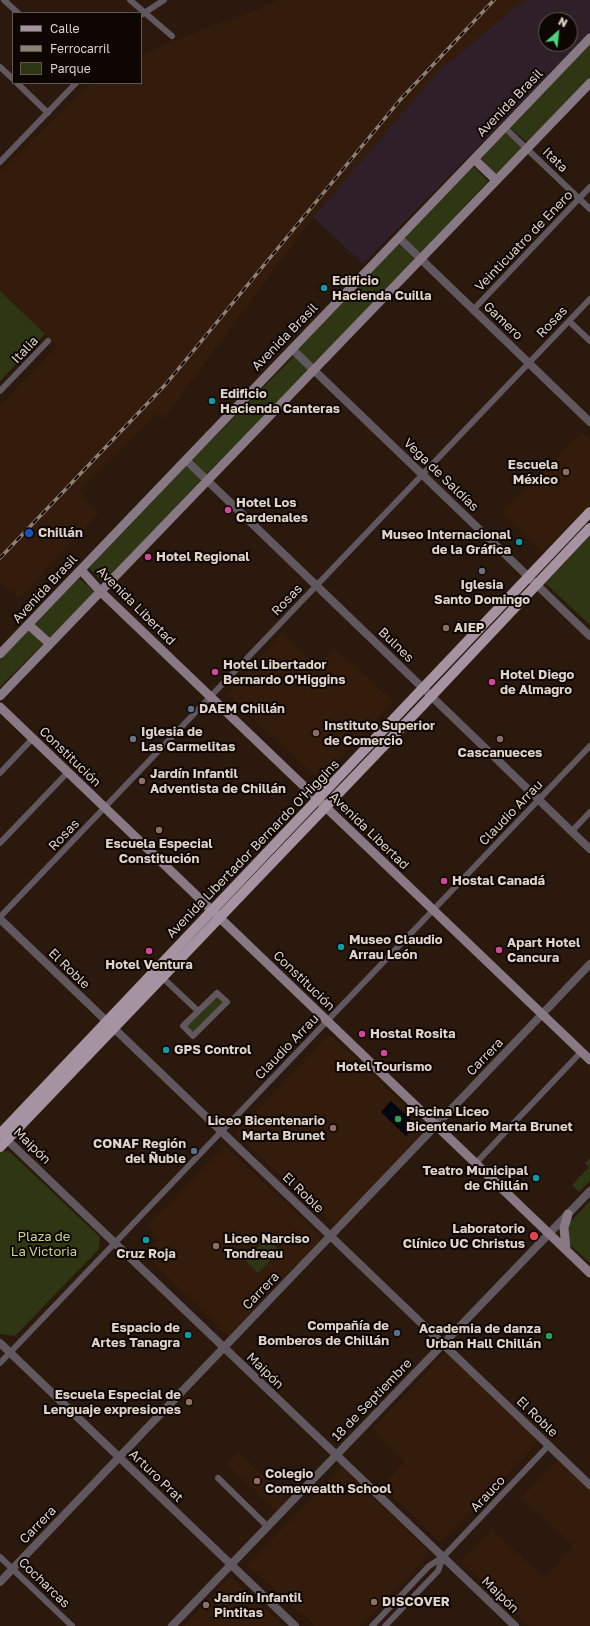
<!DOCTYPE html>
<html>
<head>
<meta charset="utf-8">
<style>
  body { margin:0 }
  #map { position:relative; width:590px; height:1626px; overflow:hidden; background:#2a190c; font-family:"Golos Text",sans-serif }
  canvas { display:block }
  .legend { position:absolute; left:12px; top:12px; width:130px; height:72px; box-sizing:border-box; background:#0d0603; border:1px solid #615853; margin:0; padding:5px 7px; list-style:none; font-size:12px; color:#dfd3ca }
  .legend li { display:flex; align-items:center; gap:8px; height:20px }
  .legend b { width:20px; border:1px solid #615853 }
  .north { position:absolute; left:538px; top:12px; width:40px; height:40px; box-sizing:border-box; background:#0d0603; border:1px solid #615853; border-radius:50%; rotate:27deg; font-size:11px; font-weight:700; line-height:16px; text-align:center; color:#dfd3ca }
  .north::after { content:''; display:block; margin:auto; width:14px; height:18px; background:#46d77a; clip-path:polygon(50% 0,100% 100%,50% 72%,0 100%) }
</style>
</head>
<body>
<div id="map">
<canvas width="590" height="1626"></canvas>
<ul class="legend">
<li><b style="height:5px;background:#a693a1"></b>Calle</li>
<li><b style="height:5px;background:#8d7f74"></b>Ferrocarril</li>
<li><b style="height:11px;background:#2e3614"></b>Parque</li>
</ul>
<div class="north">N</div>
</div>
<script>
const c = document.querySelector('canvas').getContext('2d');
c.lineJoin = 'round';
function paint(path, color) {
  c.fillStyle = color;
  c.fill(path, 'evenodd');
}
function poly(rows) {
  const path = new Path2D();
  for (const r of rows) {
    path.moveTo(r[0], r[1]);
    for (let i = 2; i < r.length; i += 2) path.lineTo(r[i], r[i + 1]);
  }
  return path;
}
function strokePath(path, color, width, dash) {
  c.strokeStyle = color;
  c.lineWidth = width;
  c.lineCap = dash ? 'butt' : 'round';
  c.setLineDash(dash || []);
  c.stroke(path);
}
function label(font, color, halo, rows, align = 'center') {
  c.font = font + ' "Golos Text",sans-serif';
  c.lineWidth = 4;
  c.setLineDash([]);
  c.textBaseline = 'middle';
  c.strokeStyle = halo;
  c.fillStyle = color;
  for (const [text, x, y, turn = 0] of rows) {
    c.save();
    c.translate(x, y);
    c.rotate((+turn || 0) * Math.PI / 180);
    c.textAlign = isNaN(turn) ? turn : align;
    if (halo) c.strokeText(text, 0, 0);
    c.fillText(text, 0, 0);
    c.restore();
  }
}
const built = poly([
  [282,0,524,0,437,72,313,217,163,419,156,413,81,489,86,494,82,498,98,514,19,599,2,583,0,584,0,406,57,346,0,291,0,171,91,83,141,83,141,57,171,42],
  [583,432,590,439,590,505,542,552,502,512],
  [282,633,317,666,335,649,393,701,320,780,226,694],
  [328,1036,332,1036,426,1125,426,1130,336,1223,332,1223,237,1135,237,1131],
  [225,1146,320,1236,320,1241,230,1334,226,1334,144,1254,159,1239,146,1226],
  [446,1352,539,1441,441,1543,382,1486,405,1461,372,1429],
  [238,1452,288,1499,277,1511,226,1464],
  [559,1458,590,1488,590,1626,529,1626,461,1562,492,1529,544,1577,573,1546,521,1498],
  [341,1467,430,1553,360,1626,315,1626,247,1565],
  [230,1576,284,1626,185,1626]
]);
const industrial = poly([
  [524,0,590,0,590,33,363,264,313,217,437,72],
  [546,20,570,20,570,44,546,44]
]);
const green = poly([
  [590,44,590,79,528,143,509,127],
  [504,132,522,148,496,174,479,157],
  [473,166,488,181,420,254,403,238],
  [398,243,415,260,314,366,296,349],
  [0,291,45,334,0,381],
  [294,356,309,370,207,474,192,460],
  [187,465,202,479,103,583,89,568],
  [590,536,590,625,545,583],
  [79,578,95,592,0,687,0,660],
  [217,994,225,1002,193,1034,185,1026],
  [0,1151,9,1151,100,1237,99,1249,15,1336,0,1334],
  [590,1158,590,1181,579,1192,572,1185,589,1167,585,1163],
  [590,1201,590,1263,570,1245,568,1238,570,1222],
  [267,1238,280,1251,258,1273,245,1260]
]);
const water = poly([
  [391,1101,416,1125,406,1136,381,1112]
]);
const minor = poly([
  [4,0,18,13],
  [130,0,172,36],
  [141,15,164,0],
  [0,67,13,79],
  [17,83,48,113],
  [504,127,590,209],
  [0,162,76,83],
  [473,310,590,187],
  [569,321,590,341],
  [0,391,48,341],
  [0,773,33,738],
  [572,831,590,812],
  [0,843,68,772],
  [0,917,590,299],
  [162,977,198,1011],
  [217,993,227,1002,193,1036,183,1026,217,993],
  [476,1163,581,1052],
  [0,1363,590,746],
  [218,1478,267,1526],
  [0,1557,72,1626],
  [372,1626,429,1566,443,1557,549,1445],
  [385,1626,438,1571,443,1557]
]);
const tertiary = poly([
  [399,238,590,422],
  [292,349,590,636],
  [186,460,590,849],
  [0,919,590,1485],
  [3,1136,515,1626],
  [0,1343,295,1626],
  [0,1582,590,964],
  [172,1626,590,1191]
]);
const secondary = poly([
  [474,159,496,180],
  [81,570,100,591,590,1060],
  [29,625,50,644],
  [0,654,590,38],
  [0,696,590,83],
  [0,707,590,1273],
  [566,1249,564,1228,568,1214]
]);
const primary = poly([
  [0,1134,590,512],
  [0,1147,422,706,590,528]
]);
const rail = poly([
  [0,558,166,384,400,100,494,0]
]);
const markers = [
  [324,288,4,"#0f9aa8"],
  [212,401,4,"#0f9aa8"],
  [566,472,4,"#8d6e63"],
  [228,510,4,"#d1479c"],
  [29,533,5,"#1a4fb4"],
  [519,542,4,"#0f9aa8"],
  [148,557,4,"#d1479c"],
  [482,571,4,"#6b7280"],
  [446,628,4,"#8d6e63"],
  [215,672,4,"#d1479c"],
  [492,682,4,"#d1479c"],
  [191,709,4,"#5c6f8a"],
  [316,733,4,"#8d6e63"],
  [133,739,4,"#6b7280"],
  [500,739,4,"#8d6e63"],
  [142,781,4,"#8d6e63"],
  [159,830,4,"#8d6e63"],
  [444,881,4,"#d1479c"],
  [341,947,4,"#0f9aa8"],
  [499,950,4,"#d1479c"],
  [149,951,4,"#d1479c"],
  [362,1034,4,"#d1479c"],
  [166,1050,4,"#0f9aa8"],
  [384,1053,4,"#d1479c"],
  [398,1119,4,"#2e9e5b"],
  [333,1128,4,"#8d6e63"],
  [194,1151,4,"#5c6f8a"],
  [536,1178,4,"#0f9aa8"],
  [534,1236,5,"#e0444e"],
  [146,1240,4,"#0f9aa8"],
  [216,1246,4,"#8d6e63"],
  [397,1333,4,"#5c6f8a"],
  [188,1335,4,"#0f9aa8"],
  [549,1336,4,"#2e9e5b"],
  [189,1402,4,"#8d6e63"],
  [257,1481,4,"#8d6e63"],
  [374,1602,4,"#8d6e63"],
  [206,1605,4,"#8d6e63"]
];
const streetNames = [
  ["Avenida Brasil",510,103,-46],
  ["Itata",555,160,44],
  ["Veinticuatro de Enero",524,241,-46],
  ["Gamero",503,321,44],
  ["Rosas",552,322,-46],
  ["Avenida Brasil",285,337,-46],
  ["Italia",25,350,-46],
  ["Vega de Saldías",441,475,44],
  ["Avenida Brasil",45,589,-47],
  ["Rosas",287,600,-46],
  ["Avenida Libertad",136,606,45],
  ["Bulnes",396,645,44],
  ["Constitución",70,757,44],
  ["Claudio Arrau",511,813,-46],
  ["Avenida Libertad",369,831,44],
  ["Rosas",64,835,-46],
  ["Avenida Libertador Bernardo O'Higgins",253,849,-46],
  ["El Roble",69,969,44],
  ["Constitución",304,981,44],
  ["Claudio Arrau",287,1047,-46],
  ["Carrera",485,1057,-46],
  ["Maipón",32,1146,44],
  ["El Roble",303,1193,44],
  ["Carrera",261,1291,-46],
  ["Maipón",265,1371,44],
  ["18 de Septiembre",372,1400,-46],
  ["El Roble",537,1417,44],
  ["Arturo Prat",156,1476,44],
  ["Arauco",488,1494,-47],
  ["Carrera",38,1525,-46],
  ["Cocharcas",44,1583,44],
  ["Maipón",500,1595,44]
];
const poiNames = [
  ["Edificio",332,281],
  ["Hacienda Cuilla",332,296],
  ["Edificio",220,394],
  ["Hacienda Canteras",220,409],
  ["Escuela",558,465,"right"],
  ["México",558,480,"right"],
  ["Hotel Los",236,503],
  ["Cardenales",236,518],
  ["Chillán",38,533],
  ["Museo Internacional",511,535,"right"],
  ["de la Gráfica",511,550,"right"],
  ["Hotel Regional",156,557],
  ["Iglesia",482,585,"center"],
  ["Santo Domingo",482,600,"center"],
  ["AIEP",454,628],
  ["Hotel Libertador",223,665],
  ["Bernardo O'Higgins",223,680],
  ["Hotel Diego",500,675],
  ["de Almagro",500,690],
  ["DAEM Chillán",199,709],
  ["Instituto Superior",324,726],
  ["de Comercio",324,741],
  ["Iglesia de",141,732],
  ["Las Carmelitas",141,747],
  ["Cascanueces",500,753,"center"],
  ["Jardín Infantil",150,774],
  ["Adventista de Chillán",150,789],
  ["Escuela Especial",159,844,"center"],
  ["Constitución",159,859,"center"],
  ["Hostal Canadá",452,881],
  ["Museo Claudio",349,940],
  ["Arrau León",349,955],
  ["Apart Hotel",507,943],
  ["Cancura",507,958],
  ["Hotel Ventura",149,965,"center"],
  ["Hostal Rosita",370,1034],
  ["GPS Control",174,1050],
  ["Hotel Tourismo",384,1067,"center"],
  ["Piscina Liceo",406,1112],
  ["Bicentenario Marta Brunet",406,1127],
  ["Liceo Bicentenario",325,1121,"right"],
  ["Marta Brunet",325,1136,"right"],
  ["CONAF Región",186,1144,"right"],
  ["del Ñuble",186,1159,"right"],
  ["Teatro Municipal",528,1171,"right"],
  ["de Chillán",528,1186,"right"],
  ["Laboratorio",525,1229,"right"],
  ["Clínico UC Christus",525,1244,"right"],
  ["Liceo Narciso",224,1239],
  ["Tondreau",224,1254],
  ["Cruz Roja",146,1254,"center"],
  ["Compañía de",389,1326,"right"],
  ["Bomberos de Chillán",389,1341,"right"],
  ["Espacio de",180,1328,"right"],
  ["Artes Tanagra",180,1343,"right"],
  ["Academia de danza",541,1329,"right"],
  ["Urban Hall Chillán",541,1344,"right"],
  ["Escuela Especial de",181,1395,"right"],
  ["Lenguaje expresiones",181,1410,"right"],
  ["Colegio",265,1474],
  ["Comewealth School",265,1489],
  ["Jardín Infantil",214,1598],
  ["Pintitas",214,1613],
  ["DISCOVER",382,1602]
];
const parkNames = [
  ["Plaza de",44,1237],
  ["La Victoria",44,1252]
];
paint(built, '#331c0b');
paint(industrial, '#2f1f29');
paint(green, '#2e3614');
paint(water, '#00070e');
strokePath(minor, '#61585f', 6);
strokePath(tertiary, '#61585f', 8);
strokePath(secondary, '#887984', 9);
strokePath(primary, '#a693a1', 10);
strokePath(rail, '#8d7f74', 3.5);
strokePath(rail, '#0d0603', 2, [6]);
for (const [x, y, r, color] of markers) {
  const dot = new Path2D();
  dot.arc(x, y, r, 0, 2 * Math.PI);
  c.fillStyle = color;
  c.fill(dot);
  strokePath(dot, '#0d0603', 1.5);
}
label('13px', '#dfd3ca', '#0d0603', streetNames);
label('bold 13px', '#dfd3ca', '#0d0603', poiNames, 'left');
label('13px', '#c3d783', '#0d0603', parkNames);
</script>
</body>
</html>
